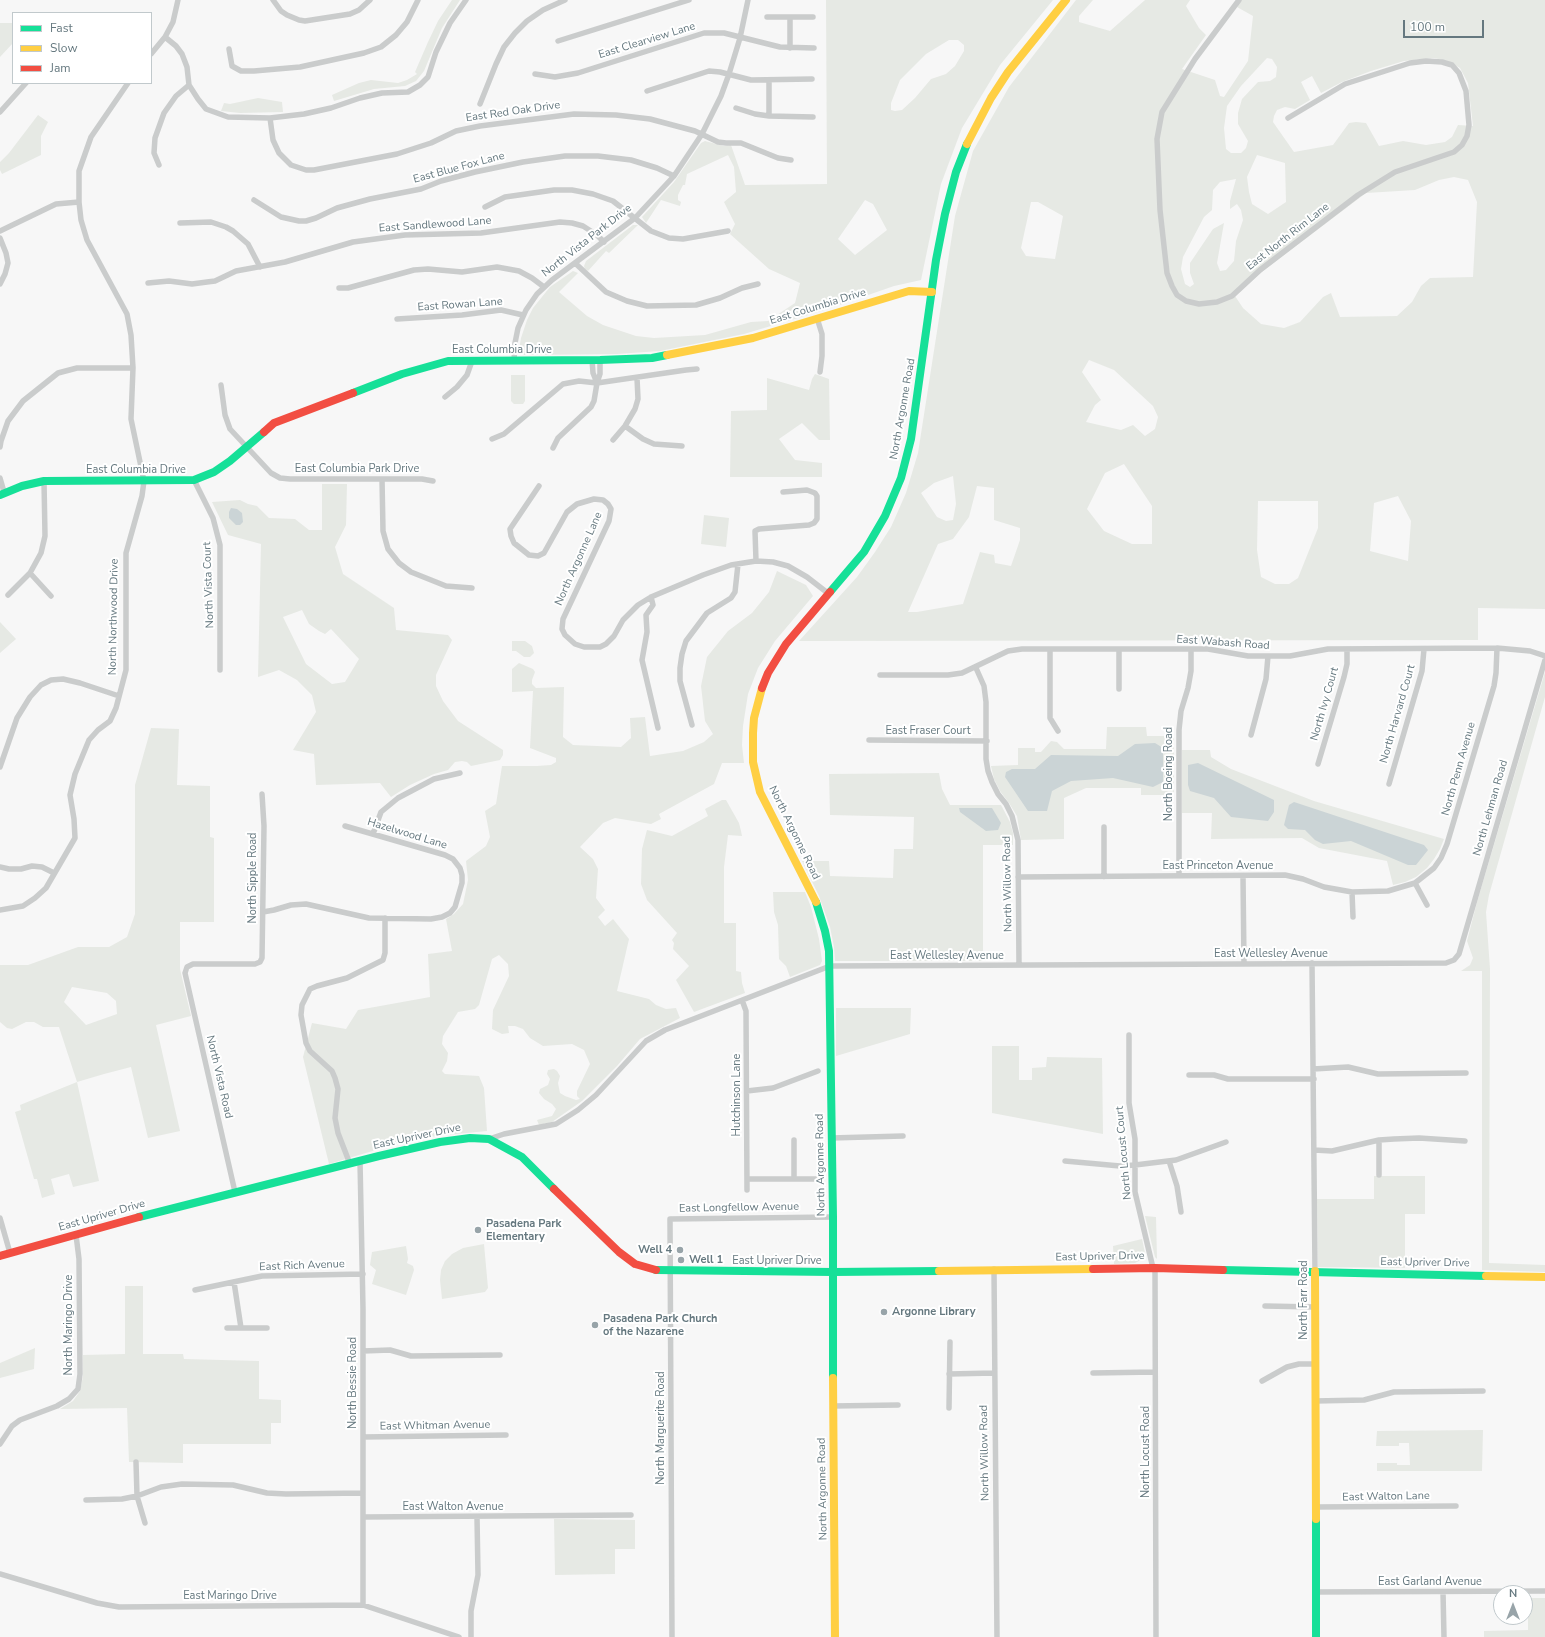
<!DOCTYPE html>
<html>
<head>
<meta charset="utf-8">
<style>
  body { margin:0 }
  #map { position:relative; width:1545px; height:1637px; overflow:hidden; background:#f7f7f7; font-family:"Nunito Sans",sans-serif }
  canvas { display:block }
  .legend { position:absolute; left:12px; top:12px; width:140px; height:72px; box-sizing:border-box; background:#fff; border:1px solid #c1c9cc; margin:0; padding:5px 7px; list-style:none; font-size:12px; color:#65787f }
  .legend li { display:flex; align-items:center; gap:8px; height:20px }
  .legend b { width:20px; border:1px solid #c1c9cc }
  .north { position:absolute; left:1493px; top:1585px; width:40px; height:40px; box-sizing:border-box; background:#fff; border:1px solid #c1c9cc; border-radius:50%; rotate:0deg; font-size:11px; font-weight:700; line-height:16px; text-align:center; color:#65787f }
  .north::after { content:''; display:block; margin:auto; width:14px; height:18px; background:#98a4a9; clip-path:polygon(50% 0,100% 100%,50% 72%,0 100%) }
  .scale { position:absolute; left:1403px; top:20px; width:81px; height:18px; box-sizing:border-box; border:2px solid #65787f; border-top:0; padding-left:5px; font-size:12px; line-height:14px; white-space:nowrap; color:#65787f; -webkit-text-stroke:3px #fff; paint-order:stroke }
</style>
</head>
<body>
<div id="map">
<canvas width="1545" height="1637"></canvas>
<ul class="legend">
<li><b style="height:5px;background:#16e098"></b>Fast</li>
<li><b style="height:5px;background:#ffcf43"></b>Slow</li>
<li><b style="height:5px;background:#f24e42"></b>Jam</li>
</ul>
<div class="north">N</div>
<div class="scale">100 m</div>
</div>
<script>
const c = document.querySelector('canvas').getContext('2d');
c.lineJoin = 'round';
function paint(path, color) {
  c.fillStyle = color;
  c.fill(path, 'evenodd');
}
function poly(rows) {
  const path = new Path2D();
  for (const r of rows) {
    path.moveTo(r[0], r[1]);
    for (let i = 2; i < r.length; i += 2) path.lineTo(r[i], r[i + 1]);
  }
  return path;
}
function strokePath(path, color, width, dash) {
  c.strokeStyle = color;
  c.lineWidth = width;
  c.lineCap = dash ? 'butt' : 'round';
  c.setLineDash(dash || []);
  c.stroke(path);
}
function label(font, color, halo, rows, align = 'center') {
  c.font = font + ' "Nunito Sans",sans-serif';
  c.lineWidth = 4;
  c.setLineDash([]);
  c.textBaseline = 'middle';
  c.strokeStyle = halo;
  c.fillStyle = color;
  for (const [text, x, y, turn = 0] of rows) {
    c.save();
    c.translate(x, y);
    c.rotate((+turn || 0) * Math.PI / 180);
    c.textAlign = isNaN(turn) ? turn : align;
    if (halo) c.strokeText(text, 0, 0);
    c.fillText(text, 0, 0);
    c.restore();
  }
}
const green = poly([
  [452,0,460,0,442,28,424,71,416,81,405,86,374,89,334,101,332,95,359,83,371,80,398,83,407,80,417,74,415,72,428,42,438,21],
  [826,0,1053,0,1000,65,962,128,941,184,921,280,894,286,828,309,744,334,660,351,617,354,524,355,520,353,519,350,521,338,527,320,533,308,550,287,573,271,578,273,559,292,587,316,603,325,636,336,654,338,705,335,751,322,768,321,795,303,800,283,769,269,730,234,735,224,724,202,736,192,734,167,728,155,687,174,685,185,683,185,678,195,678,200,681,202,680,206,661,200,646,223,642,217,674,182,701,143,705,141,724,146,731,145,745,185,827,184],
  [949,40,958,40,964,45,964,51,955,66,946,74,931,79,915,98,902,110,895,111,891,110,891,103,900,80,926,54],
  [865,200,873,204,887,230,855,255,838,239],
  [1076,0,1093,0,1079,16,1079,22,1110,31,1145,0,1190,0,1186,6,1199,28,1206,35,1182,69,1215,80,1220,96,1224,97,1248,61,1253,16,1237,7,1241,0,1545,0,1545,609,1478,608,1478,640,799,641,857,577,875,552,891,527,906,493,918,453,955,216,973,151,1009,87],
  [1267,58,1272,59,1277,67,1276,77,1270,81,1258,82,1242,99,1238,113,1238,124,1248,141,1246,148,1241,153,1231,153,1226,149,1224,128,1227,106,1241,86],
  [1434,58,1448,61,1460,68,1468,83,1473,126,1458,125,1452,137,1445,142,1426,145,1403,141,1379,146,1366,123,1356,122,1349,123,1333,145,1294,152,1273,122,1274,116,1277,110,1285,107,1295,109,1310,100,1301,82,1312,76,1321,93,1342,82,1371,71,1404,61],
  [1257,155,1285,163,1286,202,1268,214,1252,204,1249,192,1247,177],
  [1454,177,1468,180,1477,202,1473,277,1430,278,1421,286,1412,302,1397,316,1340,317,1331,293,1323,297,1300,322,1284,328,1261,324,1243,308,1235,296,1263,271,1366,193,1415,190,1439,180],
  [1236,179,1230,201,1230,209,1237,204,1241,210,1243,220,1236,241,1234,261,1226,270,1220,271,1217,263,1224,223,1213,229,1190,263,1190,273,1194,284,1190,287,1185,284,1181,269,1183,257,1204,217,1212,210,1213,190,1220,182],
  [1031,202,1038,202,1063,216,1055,259,1026,256,1021,248],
  [1089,360,1114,370,1153,406,1158,417,1155,429,1145,436,1133,425,1121,430,1086,422,1095,405,1101,400,1082,372],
  [1124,464,1152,506,1152,544,1132,544,1104,531,1087,509,1105,473],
  [953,476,956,504,953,520,946,521,937,517,921,493,934,483],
  [977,486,994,488,994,520,1020,528,1020,540,1011,566,995,563,994,555,980,552,963,604,917,612,908,612,938,544,953,539,969,517],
  [1398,496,1411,521,1408,561,1370,551,1374,503],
  [1258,501,1318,501,1318,528,1298,578,1289,584,1275,584,1261,577,1257,550],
  [0,23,13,23,13,43,0,57],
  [258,98,282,102,283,112,240,113,221,111,224,103,230,104],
  [38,115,48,122,41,136,41,155,2,174,0,170,0,162,9,153],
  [633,225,638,225,609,253,606,251,588,271,585,269,584,266,586,261],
  [815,374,829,379,830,440,819,440,802,423,779,439,795,460,822,463,822,477,730,477,731,411,767,410,767,378,809,390,812,379],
  [511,375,525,375,525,401,523,404,514,404,511,401],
  [322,484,347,484,346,525,335,547,343,574,394,608,396,630,448,635,452,640,436,675,436,686,443,701,458,721,503,750,503,755,500,760,471,766,467,762,462,761,455,762,448,770,434,774,410,785,391,797,380,783,316,785,314,754,293,750,316,712,312,695,297,680,279,670,258,677,261,544,228,535,212,502,240,500,248,504,257,506,269,518,295,519,309,530,322,530],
  [302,610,309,624,319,631,325,634,331,629,359,659,345,682,332,684,306,664,283,617],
  [704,515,729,518,726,547,701,544],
  [777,571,806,585,813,596,775,641,758,668,748,694,743,726,742,745,744,763,722,763,714,784,659,814,661,819,651,824,615,818,603,823,580,847,593,859,598,869,596,898,605,910,598,917,605,926,613,919,629,939,617,991,649,999,656,1005,666,1009,676,1008,680,1018,640,1039,617,1066,582,1101,552,1122,539,1125,537,1120,552,1116,556,1109,552,1104,544,1099,539,1093,540,1089,548,1085,550,1079,547,1074,548,1070,554,1069,557,1071,560,1076,558,1083,560,1093,565,1096,576,1100,580,1099,577,1096,577,1091,590,1064,584,1050,572,1044,543,1046,530,1038,523,1029,515,1026,508,1026,509,1033,502,1034,492,1029,493,1010,509,976,508,964,499,955,492,959,479,1005,475,1009,458,1012,443,1036,442,1044,448,1053,447,1061,442,1071,445,1074,479,1076,484,1088,487,1131,436,1136,396,1144,329,1164,303,1057,312,1023,346,1029,358,1010,430,997,428,954,452,951,446,919,454,914,463,904,468,880,466,861,486,846,490,837,485,811,496,804,502,766,537,766,551,765,556,762,556,758,530,748,533,691,512,692,512,669,519,663,533,669,535,672,532,680,532,684,536,688,564,687,563,737,573,745,621,747,631,738,630,718,645,717,650,756,683,751,704,742,713,734,705,721,701,686,707,657,728,631,752,613,769,592],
  [0,622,16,639,0,653],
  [512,641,525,641,532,646,534,653,530,657,524,657,516,651,512,651],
  [1545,672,1545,697,1489,895,1486,912,1490,969,1489,1263,1545,1265,1545,1272,1482,1270,1482,971,1461,971,1470,965,1473,958,1467,941,1477,902],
  [1107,727,1146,727,1147,736,1174,736,1174,795,1141,795,1141,788,1086,788,1064,798,1064,839,1021,840,1017,816,1009,803,1000,791,994,779,991,766,1018,765,1018,748,1035,748,1035,752,1041,752,1051,741,1057,742,1064,749,1106,749],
  [151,728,179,729,177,785,210,786,210,837,214,838,214,922,180,922,180,969,191,1016,156,1025,180,1131,148,1138,131,1067,104,1074,77,1082,99,1181,73,1187,69,1174,51,1179,55,1194,42,1198,37,1179,34,1179,15,1112,21,1110,20,1105,77,1082,59,1027,43,1027,34,1022,26,1022,12,1029,7,1028,0,1022,0,965,28,965,78,947,109,947,127,937,135,914,135,785],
  [72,987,107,993,116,1001,117,1014,86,1025,64,1002],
  [1182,750,1210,750,1211,757,1231,769,1314,801,1444,839,1440,849,1434,859,1427,868,1416,877,1405,882,1393,885,1387,861,1319,848,1302,838,1211,839,1212,813,1182,813],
  [939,773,942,789,950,805,1001,805,1010,822,1013,833,1013,845,983,845,983,961,835,961,834,947,830,927,819,896,802,861,829,861,830,876,893,878,894,849,913,849,914,817,830,815,829,774],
  [722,800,726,800,739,823,741,831,742,836,728,835,724,867,724,923,736,923,736,971,741,972,742,983,745,993,694,1012,676,980,689,966,673,949,674,943,672,940,677,933,647,900,641,884,642,849,647,830,672,836,708,816,705,809],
  [773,892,805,892,811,907,819,939,822,961,820,965,790,977,786,966,779,959,778,925,774,912],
  [911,1008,910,1034,836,1056,836,1008],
  [992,1046,1019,1046,1019,1080,1032,1080,1032,1068,1046,1067,1047,1057,1102,1058,1103,1134,992,1113],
  [1374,1176,1425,1176,1425,1214,1405,1214,1405,1268,1318,1267,1317,1199,1374,1199],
  [1145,1216,1156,1217,1157,1259,1155,1257],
  [1142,1239,1145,1253,1143,1259,1135,1263,1114,1264,1113,1246],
  [484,1244,488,1288,485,1292,442,1299,440,1280,441,1270,445,1261,452,1254,463,1248],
  [406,1246,408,1259,407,1263,413,1266,414,1270,406,1295,372,1284,376,1270,370,1265,372,1252],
  [125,1286,143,1286,143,1354,183,1354,184,1359,259,1361,259,1399,281,1400,281,1423,271,1423,271,1444,183,1444,183,1463,129,1462,127,1408,60,1409,73,1401,80,1391,83,1376,83,1355,125,1354],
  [35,1348,34,1369,0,1378,0,1363],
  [1483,1430,1482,1471,1377,1471,1377,1463,1397,1463,1397,1465,1410,1465,1409,1443,1399,1443,1399,1446,1376,1446,1377,1431],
  [554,1519,635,1520,635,1549,615,1549,615,1574,555,1575],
  [1528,1598,1545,1598,1545,1637,1484,1637,1484,1631,1528,1630]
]);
const water = poly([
  [231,508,237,509,242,513,243,522,240,525,236,525,229,518,229,512],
  [1155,743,1163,748,1163,782,1153,787,1113,778,1071,781,1052,791,1047,811,1028,811,1005,777,1006,772,1012,769,1035,769,1051,755,1118,756,1135,744],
  [1198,763,1274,800,1274,812,1268,821,1231,817,1214,798,1190,791,1188,785,1188,765],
  [1294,802,1424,845,1428,850,1416,865,1408,865,1351,841,1323,844,1315,840,1305,830,1288,829,1284,825,1289,805],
  [959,808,992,808,1001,823,998,830,986,831,960,812]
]);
const street = poly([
  [273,0,281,11,287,15,299,20,305,21,350,14,359,10,370,0],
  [1239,0,1195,59,1162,112,1157,139,1160,210,1167,273,1172,286,1177,295,1186,301,1199,304,1217,302,1232,296,1260,270,1358,195,1395,172,1454,152,1462,145,1467,136,1469,125,1466,91,1459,73,1452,65,1442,62,1426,61,1410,63,1345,84,1288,118],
  [767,17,813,17],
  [790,17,790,48],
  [165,37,176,46,182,54,187,67,189,85,198,99,206,109,228,117,270,118,304,114,331,108,360,98,382,93,408,92,420,85,428,77,436,52,450,23,466,0],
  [558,41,689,0],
  [229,49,232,66,241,71,254,71,300,67,364,53,381,47,396,35,407,22,418,0],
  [151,54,165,37,173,22,178,0],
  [535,74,555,77,578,73,704,33,724,33,780,47,814,48],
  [769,80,769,116],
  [647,91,709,71,720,72,751,80,812,79],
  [480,104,496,64,504,47,515,33,527,21,543,10,565,0],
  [736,108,755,114,769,116,813,117],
  [0,112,26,83],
  [270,118,273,140,279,153,291,165,306,170,314,170,397,154,431,143,456,131,480,126,574,114,616,115,650,119,695,131,718,142,726,143,741,143,778,158,791,160],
  [159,165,154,153,155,138,164,113,176,96,189,85],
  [254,200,281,217,299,221,306,221,316,218,337,208,370,199,421,189,441,181,475,172,523,162,565,156,598,156,631,160,657,168,674,176],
  [485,207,505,197,554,190,572,190,593,194,613,201,651,231,669,238,683,239,728,231],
  [180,223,211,222,226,227,233,231,248,244,260,267],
  [0,231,56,204,79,202],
  [0,238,6,253,8,263,5,274,0,284],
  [575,263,606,292,627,301,647,306,696,305,720,298,742,288,758,284],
  [148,283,169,281,192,284,207,282,215,281,236,271,285,262,353,242,405,235,481,233,560,222,572,223,583,226,597,235,604,242],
  [339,288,348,288,414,270,428,269,462,272,497,267,519,271,532,278,544,287],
  [817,318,822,334,822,356,820,372],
  [397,319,462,315,501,310,523,315],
  [592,360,593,373,597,383],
  [514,361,515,343,518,328,526,310,537,294,552,280,635,218,674,176,702,134,721,96,729,74,740,38,748,0],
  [221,385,225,415,230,429,271,473,280,478,290,479,422,479,433,481],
  [445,397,457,387,467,375,472,361],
  [625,426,643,439,654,444,682,446],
  [492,439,504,434,563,384,579,381,597,383,686,370,697,369],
  [613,440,625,426,635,409,638,399,637,378],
  [0,447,1,441,8,421,23,401,58,373,77,368,133,368],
  [553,448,558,438,591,407,594,401,597,383,600,374,600,360],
  [0,478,4,492],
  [382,479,383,531,388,549,399,563,411,572,446,586,472,588],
  [194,480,213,518,220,545,220,670],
  [539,486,510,529,511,536,514,543,529,555,538,556,544,553,567,512,577,504,594,499,603,500,608,504,611,509,609,521,563,619,562,629,565,635,575,644,584,647,600,647,606,644,614,636,623,620,638,605,651,597,703,575,731,565,756,561,773,562,788,566,807,577,829,594],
  [756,561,755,531,759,529,809,525,814,523,817,519,817,496,815,493,807,490,783,492],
  [30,573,51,596],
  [8,595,30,573,41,553,45,536,44,481],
  [651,597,653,605,646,615,647,632,642,660,658,728],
  [1050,649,1050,718,1058,731],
  [1119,649,1119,689],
  [976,668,984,686,986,702,986,759,988,771,992,782,998,794,1006,804,1012,816,1018,840,1019,965],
  [880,675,948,675,962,673,1008,651,1022,649,1208,649,1248,656,1290,656,1328,649,1497,648,1530,651,1545,656],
  [692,725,680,681,680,668,682,654,686,641,707,613,731,598,735,592,738,564],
  [1251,735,1266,679,1268,656],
  [869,740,987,741],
  [1318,764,1344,677,1347,664,1347,649],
  [0,767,17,718,30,697,41,685,51,680,63,679,80,683,119,696],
  [1389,784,1422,671,1424,649],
  [1104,827,1104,877],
  [373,834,381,812,398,798,434,779,460,773],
  [0,867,9,869,21,869,32,866,42,867,54,873],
  [1179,876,1179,730,1181,711,1188,688,1191,671,1191,649],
  [1243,876,1244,964],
  [1018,877,1285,875,1303,879,1324,887,1352,892,1388,891,1415,883,1434,868,1441,858,1447,844,1494,686,1496,673,1497,648],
  [1415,883,1427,905],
  [1352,892,1353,917],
  [0,910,23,906,35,898,46,888,75,838,74,819,70,795,75,774,89,740,98,730,110,721,116,708,126,670,126,553,142,496,144,481,131,419,133,368,131,335,127,314,87,240,81,220,79,202,79,171,91,137,128,83],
  [263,912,274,910,291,905,306,904,369,918,431,919,442,917,450,913,455,907,462,883,462,875,460,868,453,859,445,855,345,826],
  [1312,963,1315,1271],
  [742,1000,746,1011,747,1190],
  [1129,1035,1129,1103,1135,1139,1135,1192,1153,1268],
  [1313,1069,1348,1067,1378,1074,1466,1073],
  [1189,1075,1214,1075,1228,1079,1314,1079],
  [747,1091,773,1088,818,1071],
  [831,1138,903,1136],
  [489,1139,504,1134,556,1124,578,1110,596,1095,646,1041,665,1030,830,966,1446,963,1454,960,1459,954,1545,660],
  [794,1140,794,1179],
  [1379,1140,1379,1175],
  [1314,1150,1332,1151,1379,1140,1394,1139,1419,1138,1465,1141],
  [360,1161,363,1309,363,1605],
  [1065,1161,1120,1166,1135,1165,1176,1160,1226,1142],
  [1169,1161,1177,1186,1181,1212],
  [350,1164,338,1133,335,1118,338,1089,335,1078,332,1071,310,1051,306,1043,301,1015,302,1005,310,989,317,986,347,978,383,960,385,953,385,918],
  [747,1179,819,1179],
  [235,1192,185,973,187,967,193,964,255,964,260,962,262,958,264,826,262,794],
  [0,1218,10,1253],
  [1155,1268,1156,1637],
  [994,1269,997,1637],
  [234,1282,241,1328],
  [195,1290,262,1276,363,1274],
  [1265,1306,1315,1307],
  [227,1328,267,1328],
  [363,1351,390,1350,411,1356,500,1355],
  [1093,1373,1155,1372],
  [949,1374,994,1373],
  [1262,1381,1287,1367,1299,1364,1315,1364],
  [1315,1401,1364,1400,1394,1392,1483,1391],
  [833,1406,898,1405],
  [949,1408,950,1342],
  [363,1437,506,1435],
  [0,1444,12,1426,20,1420,57,1406,69,1399,78,1389,80,1374,79,1259,76,1235],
  [136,1462,137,1496,145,1523],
  [86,1500,122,1499,137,1496,161,1487,182,1484,233,1485,267,1493,286,1494,363,1493],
  [1316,1507,1456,1506],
  [364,1517,631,1515],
  [0,1574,97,1603,119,1607,363,1605,459,1637],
  [1316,1592,1545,1591],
  [1443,1592,1444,1637],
  [471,1637,471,1611,478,1575,477,1517],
  [672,1637,670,1219,833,1217]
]);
const fast = poly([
  [353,393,402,374,448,361,600,360,652,358,667,355],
  [0,495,22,486,44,481,194,480,214,472,230,461,264,432],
  [830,592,864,552,885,516,901,478,911,439,936,260,945,214,956,172,967,144],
  [816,902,825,931,829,951,833,1217,833,1378],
  [139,1217,379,1156,440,1142,470,1138,489,1139,522,1157,554,1189],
  [656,1270,833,1272,939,1271],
  [1223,1270,1486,1276],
  [1316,1519,1316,1637]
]);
const slow = poly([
  [967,144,991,98,1008,72,1066,0],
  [667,355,753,338,909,291,932,292],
  [762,688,754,718,753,733,753,762,760,792,816,902],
  [939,1271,1093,1269],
  [1315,1271,1316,1519],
  [1486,1276,1545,1277],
  [833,1378,835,1637]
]);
const jam = poly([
  [264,432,274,423,353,393],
  [762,688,768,673,786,644,830,592],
  [554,1189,619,1252,635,1264,656,1270],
  [0,1256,139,1217],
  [1093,1269,1155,1268,1223,1270]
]);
const markers = [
  [478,1230,4,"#98a4a9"],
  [680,1250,4,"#98a4a9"],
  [681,1260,4,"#98a4a9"],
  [884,1312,4,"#98a4a9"],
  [595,1325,4,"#98a4a9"]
];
const streetNames = [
  ["East Clearview Lane",647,41,-17],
  ["East Red Oak Drive",513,112,-8],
  ["East Blue Fox Lane",459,168,-15],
  ["East Sandlewood Lane",435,225,-4],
  ["East North Rim Lane",1288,237,-38],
  ["North Vista Park Drive",587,241,-38],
  ["East Rowan Lane",460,305,-4],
  ["East Columbia Drive",818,307,-17],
  ["East Columbia Drive",502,350],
  ["North Argonne Road",903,409,-80],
  ["East Columbia Park Drive",357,469],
  ["East Columbia Drive",136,470],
  ["North Argonne Lane",579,559,-66],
  ["North Vista Court",209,585,-92],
  ["North Northwood Drive",114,617,-89],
  ["East Wabash Road",1223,643,4],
  ["North Ivy Court",1325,704,-74],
  ["North Harvard Court",1398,714,-74],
  ["East Fraser Court",928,731],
  ["North Penn Avenue",1459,769,-74],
  ["North Boeing Road",1169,774,-90],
  ["North Lehman Road",1491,808,-74],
  ["North Argonne Road",794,833,64],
  ["Hazelwood Lane",407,834,17],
  ["East Princeton Avenue",1218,866],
  ["North Sipple Road",253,878,-90],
  ["North Willow Road",1008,884,-91],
  ["East Wellesley Avenue",1271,954],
  ["East Wellesley Avenue",947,956],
  ["North Vista Road",219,1077,77],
  ["Hutchinson Lane",737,1095,-90],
  ["East Upriver Drive",417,1137,-12],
  ["North Locust Court",1124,1153,-95],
  ["North Argonne Road",821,1165,-91],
  ["East Longfellow Avenue",739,1208,-1],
  ["East Upriver Drive",102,1216,-16],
  ["East Upriver Drive",1100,1257,-1],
  ["East Upriver Drive",777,1261],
  ["East Upriver Drive",1425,1263,1],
  ["East Rich Avenue",302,1266,-2],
  ["North Farr Road",1304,1300,-90],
  ["North Maringo Drive",69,1325,-90],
  ["North Bessie Road",353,1383,-90],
  ["East Whitman Avenue",435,1426,-1],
  ["North Marguerite Road",661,1428,-90],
  ["North Locust Road",1146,1452,-90],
  ["North Willow Road",985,1453,-91],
  ["North Argonne Road",823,1489,-91],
  ["East Walton Lane",1386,1497,-1],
  ["East Walton Avenue",453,1507],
  ["East Garland Avenue",1430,1582],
  ["East Maringo Drive",230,1596]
];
const poiNames = [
  ["Pasadena Park",486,1224],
  ["Elementary",486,1237],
  ["Well 4",672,1250,"right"],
  ["Well 1",689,1260],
  ["Argonne Library",892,1312],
  ["Pasadena Park Church",603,1319],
  ["of the Nazarene",603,1332]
];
paint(green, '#e6e9e4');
paint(water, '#cbd4d6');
strokePath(street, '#cacccc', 5.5);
strokePath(fast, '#16e098', 8);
strokePath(slow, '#ffcf43', 8);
strokePath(jam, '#f24e42', 8);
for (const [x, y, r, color] of markers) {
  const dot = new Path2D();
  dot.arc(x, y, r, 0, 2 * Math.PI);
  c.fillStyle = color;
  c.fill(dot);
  strokePath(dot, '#fff', 1.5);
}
label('11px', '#65787f', '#fff', streetNames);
label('bold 11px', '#65787f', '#fff', poiNames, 'left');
</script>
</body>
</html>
